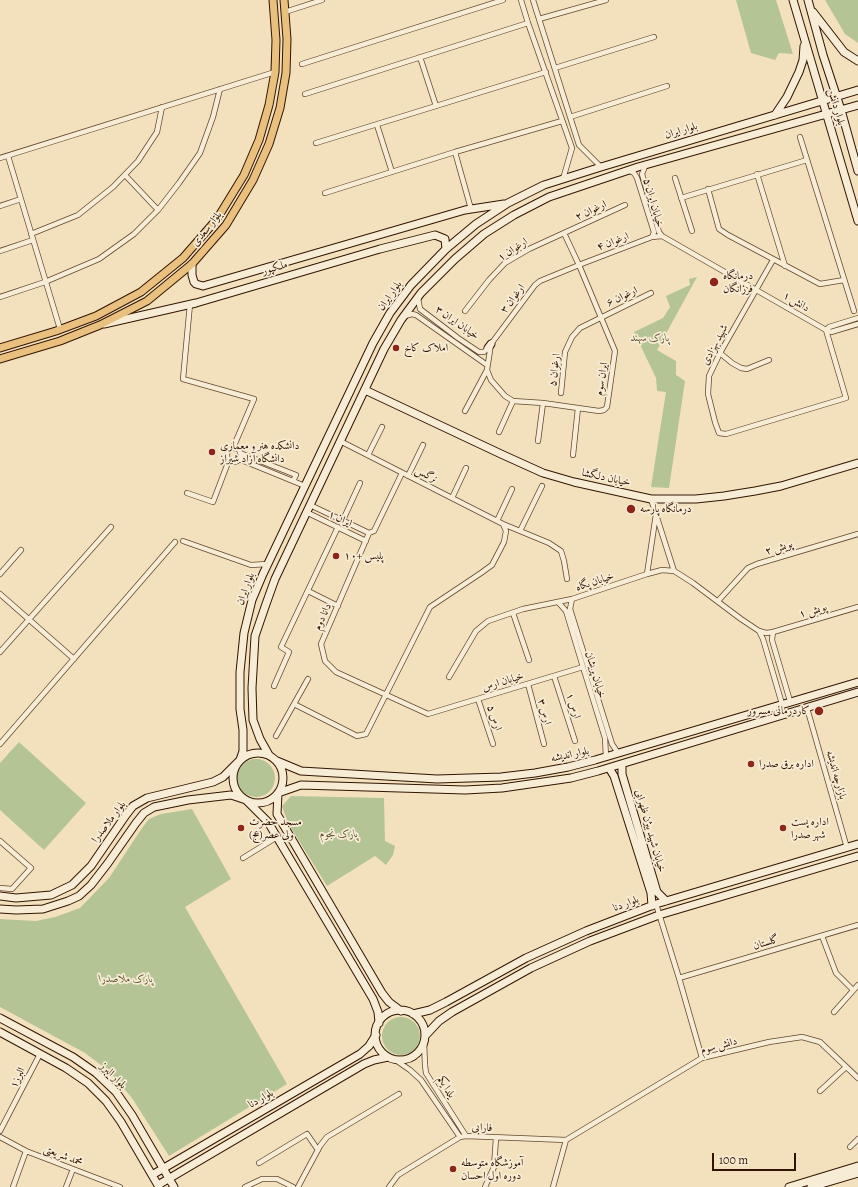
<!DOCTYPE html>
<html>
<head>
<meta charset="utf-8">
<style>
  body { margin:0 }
  #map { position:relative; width:858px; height:1187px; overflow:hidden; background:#f3e1be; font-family:Alegreya,serif }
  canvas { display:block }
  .scale { position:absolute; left:712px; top:1153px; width:84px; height:18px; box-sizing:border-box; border:2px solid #311400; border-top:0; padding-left:5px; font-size:12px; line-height:14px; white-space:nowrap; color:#311400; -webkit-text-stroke:3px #f7ecd5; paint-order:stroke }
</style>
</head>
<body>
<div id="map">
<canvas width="858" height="1187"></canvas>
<div class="scale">100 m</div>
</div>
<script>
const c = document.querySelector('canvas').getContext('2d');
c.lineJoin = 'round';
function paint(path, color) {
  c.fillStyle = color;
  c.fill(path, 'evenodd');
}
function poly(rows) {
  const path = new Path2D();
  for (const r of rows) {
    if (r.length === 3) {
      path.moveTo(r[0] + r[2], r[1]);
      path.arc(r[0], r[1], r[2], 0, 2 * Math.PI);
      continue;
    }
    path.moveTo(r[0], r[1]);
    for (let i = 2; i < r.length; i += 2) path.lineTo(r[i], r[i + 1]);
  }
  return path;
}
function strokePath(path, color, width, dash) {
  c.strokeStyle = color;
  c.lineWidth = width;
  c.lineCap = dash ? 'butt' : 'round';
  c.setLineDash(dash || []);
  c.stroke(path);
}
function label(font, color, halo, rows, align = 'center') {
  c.font = font + ' Alegreya,Amiri,serif';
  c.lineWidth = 3.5;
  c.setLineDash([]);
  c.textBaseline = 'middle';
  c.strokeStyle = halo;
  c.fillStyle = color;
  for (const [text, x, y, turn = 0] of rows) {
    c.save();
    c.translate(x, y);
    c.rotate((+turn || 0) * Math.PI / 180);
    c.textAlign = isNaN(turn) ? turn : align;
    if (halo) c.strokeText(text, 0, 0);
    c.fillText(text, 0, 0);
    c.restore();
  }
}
const green = poly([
  [736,0,776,0,793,54,779,53,775,60,751,53],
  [825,0,858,0,858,43,845,34],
  [697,277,657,350,676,361,676,375,685,381,669,488,651,487,666,392,657,391,656,378,634,332,663,318,670,307,666,296,690,285,689,279],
  [19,742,86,803,44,850,0,810,0,763],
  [256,778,19],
  [291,796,384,798,385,841,395,846,393,855,386,865,375,856,327,886,288,823,282,806],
  [192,809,231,879,185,907,287,1084,169,1156,132,1098,109,1071,85,1053,0,1007,0,919,36,921,55,917,80,908,109,878,142,828,149,819,161,814],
  [401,1036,19]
]);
const street = poly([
  [521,0,528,23,572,148,563,179],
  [533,0,579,145,601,167],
  [285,12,322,0],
  [539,19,606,0],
  [420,57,436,106],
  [302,64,503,0],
  [555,68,654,37],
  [305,94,528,23],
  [570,117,667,86],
  [377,125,392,172],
  [800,137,854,311],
  [316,143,546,72],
  [455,152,471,209],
  [8,156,60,329],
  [0,158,275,72],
  [646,164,642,174,659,232,662,236,826,330,831,332,858,324],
  [628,170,634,173,637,178,653,229,654,232,652,237,662,236],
  [757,174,785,266],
  [125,175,158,210],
  [675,178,692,231],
  [708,189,719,229,728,235,820,284,844,280],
  [325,193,455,152,562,121],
  [681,198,807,160],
  [0,206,21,199],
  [564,233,579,265,615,351,607,407,604,410,599,411,543,403,513,401,505,396,491,380,487,370,491,344,535,285,540,281,579,265,584,263,652,237],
  [31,234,78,215,113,187,138,161,157,132,162,107],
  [0,251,33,240],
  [773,260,720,353,709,376,708,394,715,422,719,433,726,434,846,398,826,330],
  [0,297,45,282,99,259,134,234,158,210,179,183,200,153,213,117,220,89],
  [418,298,420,309,458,338,479,352,484,352,488,348],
  [190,304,183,379,254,399,233,448],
  [465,311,489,280,505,263,529,249,625,205],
  [405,316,412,314,416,315,487,365],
  [826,330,829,327,858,318],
  [720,353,732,363,741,368,747,369,769,360],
  [561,393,565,352,572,337,580,328,651,293],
  [465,411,487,370],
  [499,432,513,401],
  [340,441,503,524,549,543,561,551,564,561,567,579],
  [538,441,543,403],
  [234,455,7],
  [240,453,296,475,293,481],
  [368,455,382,427],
  [573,455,578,408],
  [239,459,305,486],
  [402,473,374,531,369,533,321,644,325,661,336,672,428,714,583,667],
  [408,476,423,445],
  [187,493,213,502,229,460],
  [452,498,466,468],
  [651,499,674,571],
  [310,505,369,533],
  [306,512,366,541],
  [343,520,360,483],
  [497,521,512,489],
  [520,531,542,486],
  [183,541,251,565,267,564],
  [0,574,21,550],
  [647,574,656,514],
  [308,591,338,606],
  [0,594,74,659],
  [572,599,570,609,612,744,618,753],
  [718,601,748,568,757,564,858,534],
  [558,602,566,611,583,667,605,738,606,757],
  [513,613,529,660],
  [759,631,763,639,782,704],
  [773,632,772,640,790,701],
  [0,652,111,527],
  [554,676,575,741],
  [449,677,476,631,488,621,523,609,572,599,647,574,662,570,674,571,679,574,693,583,741,619,759,631,766,633,773,632,858,607],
  [528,684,544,744],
  [274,686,289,652,281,647,338,527],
  [478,699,493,744],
  [294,704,357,736,366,734,430,607,481,573,492,565,504,542,506,531,503,524],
  [807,708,847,848],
  [276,736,308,679],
  [0,744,175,542],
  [0,841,31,868,12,889,0,888],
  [243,858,277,837],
  [656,904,679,978,702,1058],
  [822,936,836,973,853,990],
  [679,978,858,925],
  [834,1012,858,985],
  [424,1042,425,1065,426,1073,466,1136],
  [394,1059,410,1070,421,1080,460,1137],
  [820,1091,846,1067],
  [0,1131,40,1054],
  [0,1137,26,1151,120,1187],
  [566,1140,702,1058,769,1042,802,1037,820,1042,858,1078],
  [850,1147,858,1139],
  [259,1163,307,1134,318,1150],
  [13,1187,26,1151],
  [66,1187,73,1169],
  [245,1187,262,1179,277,1179,293,1187],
  [298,1187,320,1146,327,1137,399,1094],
  [389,1187,398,1175,460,1137,466,1136,566,1140],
  [485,1187,494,1167,496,1138],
  [553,1187,566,1140]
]);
const secondary = poly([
  [793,0,858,221],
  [808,0,823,55,841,110,858,171],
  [813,12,844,52,858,61],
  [775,115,787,97,799,72,803,60,804,46],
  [192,264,192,275,194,282,196,284,203,286,465,210,504,204],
  [104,324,196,303,380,249,435,235,445,239,446,249],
  [488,348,491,344],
  [365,390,501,454,543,473,574,482,651,499,696,499,724,496,755,491,781,486,858,463],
  [258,778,25],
  [269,755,260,739,253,720,252,688,255,636,266,604,275,579,384,349,401,320,421,293,455,259,484,234,514,215,549,197,638,167,858,105],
  [277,761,301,771,437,779,501,777,535,773,568,767,595,760,858,682],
  [622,764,622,774,657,892,666,901],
  [609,768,614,776,651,893,652,906],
  [0,896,16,898,51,895,72,885,91,866,126,815,133,806,147,798,213,782,223,777,240,760,243,751,243,730,240,709,240,672,244,633,252,600,263,574,373,343,390,313,411,285,446,249,476,224,508,203,544,185,601,167,858,90],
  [0,909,16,910,43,909,68,901,79,896,91,885,108,863,136,823,144,813,154,807,188,800,231,795,246,800,268,822,373,999,378,1012,379,1023],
  [400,1035,25],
  [401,1011,389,1002,382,993,277,814,278,793,301,785,465,790,502,788,571,778,598,771,858,692],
  [413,1014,430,1010,446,1002,526,958,586,931,656,904,858,844],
  [0,1018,73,1057,96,1073,116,1092,132,1115,174,1187],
  [0,1032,66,1068,88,1083,106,1101,121,1122,159,1187],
  [425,1036,439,1021,452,1012,531,968,590,941,659,915,858,856],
  [152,1175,360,1054,369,1046,376,1035],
  [158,1185,364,1064,374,1060,388,1057],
  [789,1187,858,1166],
  [811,1187,858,1173]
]);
const primary = poly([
  [0,348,56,331,96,316,141,292,183,258,217,219,244,175,259,140,269,105,275,72,276,40,273,0],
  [0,359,60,341,100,325,147,301,192,264,226,225,253,180,269,144,280,108,286,73,287,39,284,0]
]);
const markers = [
  [714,282,5,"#8f2418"],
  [396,348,4,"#8f2418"],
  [212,452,4,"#8f2418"],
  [631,509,5,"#8f2418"],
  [336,556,4,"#8f2418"],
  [819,711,5,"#8f2418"],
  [751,764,4,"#8f2418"],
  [241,828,4,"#8f2418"],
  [783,828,4,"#8f2418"],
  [453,1169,4,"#8f2418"]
];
const streetNames = [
  ["بلوار دانش",836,107,74],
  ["بلوار ایران",681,131,-17],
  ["خیابان ایران ۵",653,203,74],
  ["ارغوان ۲",591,211,-25],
  ["بلوار سعدی",207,229,-51],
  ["ارغوان ۴",613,242,-21],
  ["ارغوان ۱",513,250,-33],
  ["ملکپور",275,268,-16],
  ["بلوار ایران",390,296,-55],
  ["ارغوان ۶",622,297,-25],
  ["ارغوان ۳",513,299,-53],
  ["دانش ۱",796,302,31],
  ["خیابان ایران ۳",457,323,35],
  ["شهید بهزادی",715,345,-62],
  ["ارغوان ۵",555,370,-83],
  ["ایران سوم",602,379,-81],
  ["نرگس",426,475,27],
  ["خیابان دلگشا",606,478,12],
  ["ایران ۱",340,519,25],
  ["پویش ۲",779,548,-17],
  ["خیابان پگاه",595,582,-18],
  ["بلوار ایران",246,589,-70],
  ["پویش ۱",813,611,-16],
  ["دانا دوم",323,617,-66],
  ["خیابان پریشان",595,675,73],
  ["خیابان ارس",503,682,-17],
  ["ارس ۱",573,706,72],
  ["ارس ۳",544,712,75],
  ["ارس ۵",494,718,71],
  ["بلوار اندیشه",570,755,-12],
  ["بازارچه اندیشه",836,775,74],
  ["بلوار ملاصدرا",109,822,-53],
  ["خیابان شهید بیژن ظهرابی",650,831,74],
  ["بلوار دنا",626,904,-21],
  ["گلستان",766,943,-17],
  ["دانش سوم",719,1046,-15],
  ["بلوار البرز",113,1076,45],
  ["البرز۱",18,1078,-64],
  ["یلدا یکم",446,1087,58],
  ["بلوار دنا",261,1099,-30],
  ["فارابی",482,1128,3],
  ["محمد شریعتی",63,1156,21]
];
const poiNames = [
  ["درمانگاه",723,276],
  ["فرزانگان",723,289],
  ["املاک کاخ",404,348],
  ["دانشکده هنر و معماری",220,446],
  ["دانشگاه آزاد شیراز",220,459],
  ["درمانگاه پارسه",640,509],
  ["پلیس +۱۰",344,556],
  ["کاردرمانی مسرور",810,711,"right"],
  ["اداره برق صدرا",759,764],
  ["مسجد حضرت",249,822],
  ["ولی عصر(عج)",249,835],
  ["اداره پست",791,822],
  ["شهر صدرا",791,835],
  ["آموزشگاه متوسطه",461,1163],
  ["دوره اول احسان",461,1176]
];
const parkNames = [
  ["پارک سهند",650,338],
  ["پارک نجوم",339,834],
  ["پارک ملاصدرا",126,979]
];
paint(green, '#b5c495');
strokePath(street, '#624730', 6);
strokePath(secondary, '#311400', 9);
strokePath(primary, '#311400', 9);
strokePath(street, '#f7ecd5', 4.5);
strokePath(secondary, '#f7ecd5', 7);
strokePath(primary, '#eac07f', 7);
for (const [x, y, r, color] of markers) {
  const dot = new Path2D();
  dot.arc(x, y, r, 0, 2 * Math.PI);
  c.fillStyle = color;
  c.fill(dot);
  strokePath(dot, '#f7ecd5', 1.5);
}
label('11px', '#311400', '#f7ecd5', streetNames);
label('11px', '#311400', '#f7ecd5', poiNames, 'left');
label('italic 11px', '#5f5234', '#f7ecd5', parkNames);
</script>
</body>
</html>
